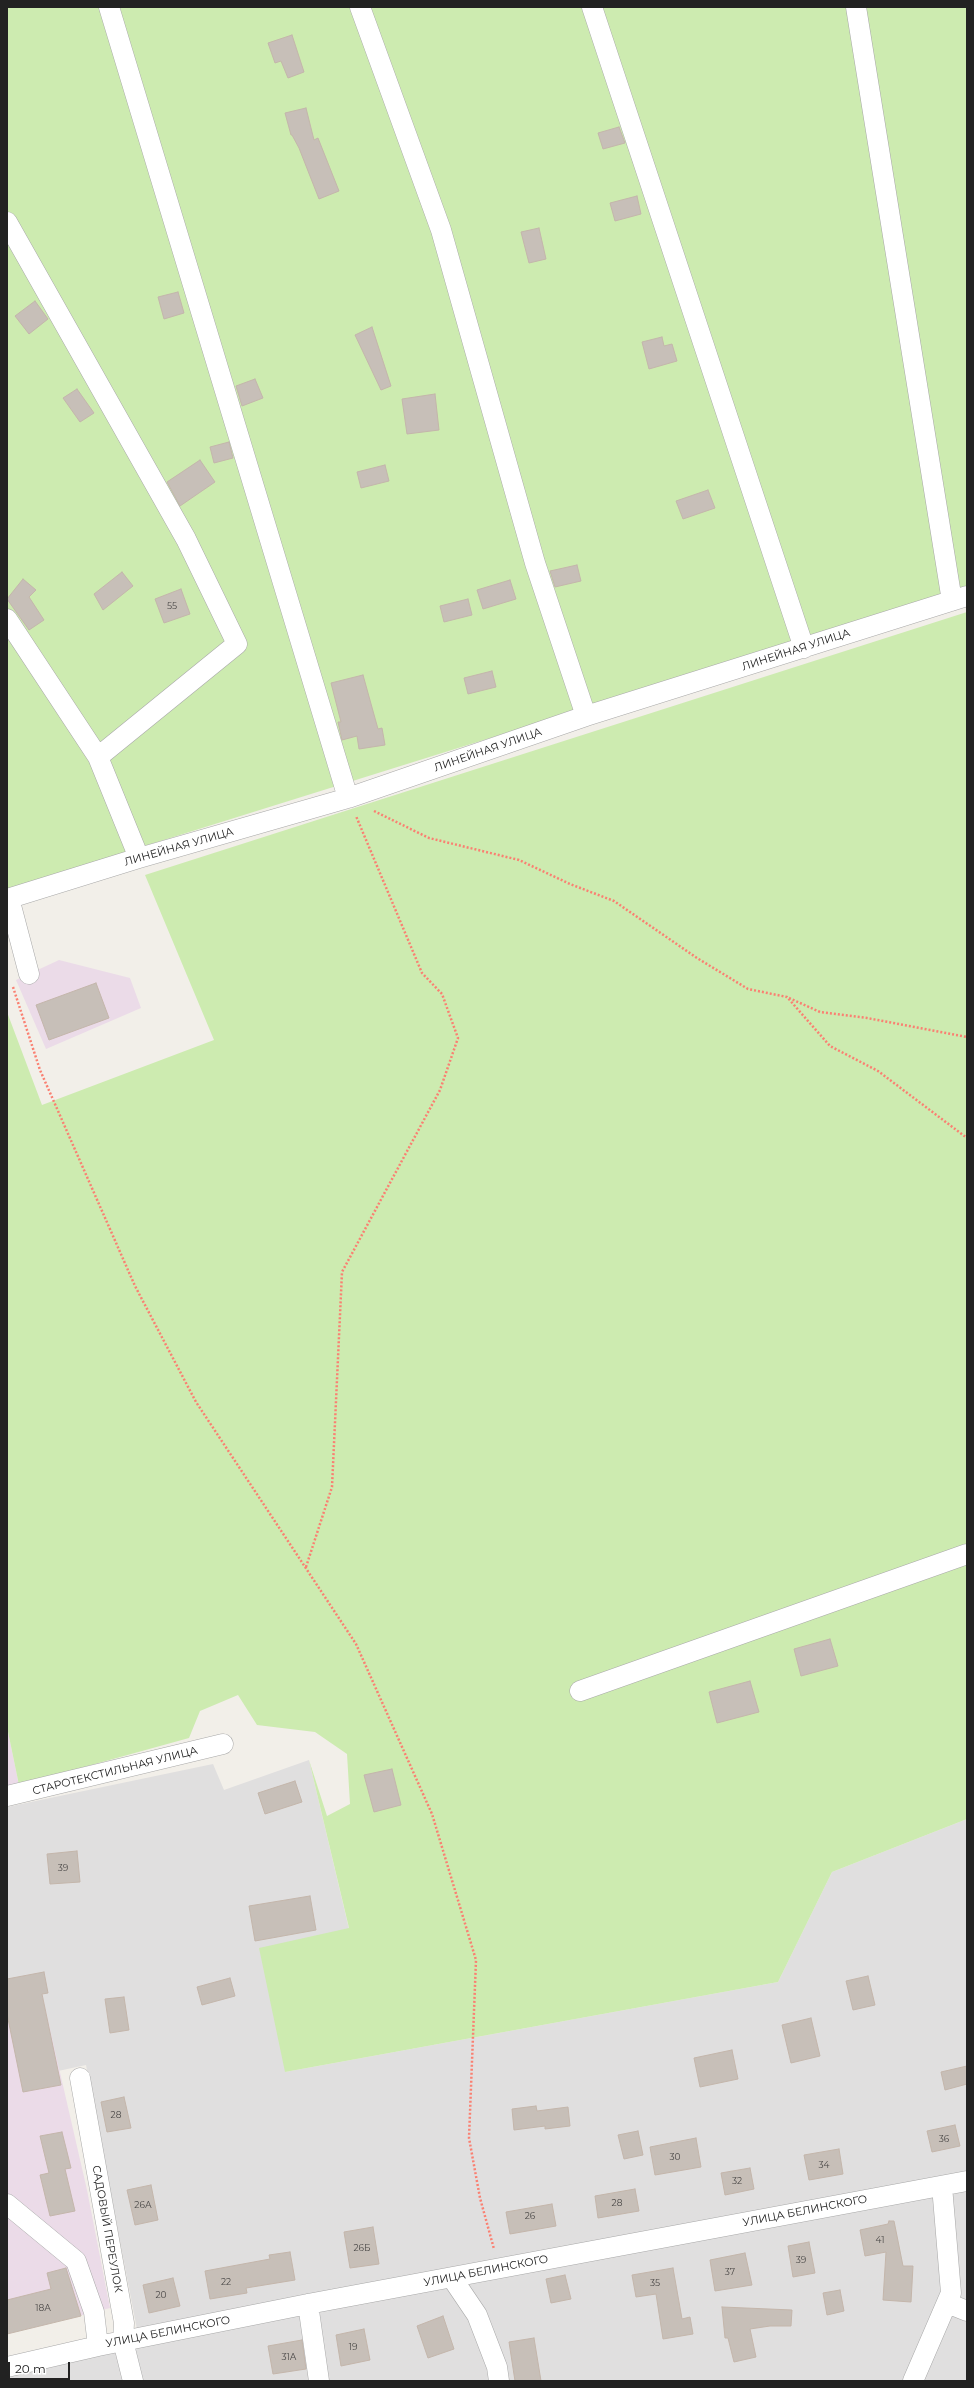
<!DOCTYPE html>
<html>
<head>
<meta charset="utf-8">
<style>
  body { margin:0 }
  #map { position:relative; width:974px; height:2388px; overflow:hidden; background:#f2efe9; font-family:Montserrat,sans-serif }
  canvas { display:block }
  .frame { position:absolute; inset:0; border:8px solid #222; pointer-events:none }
  .scale { position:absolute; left:8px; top:2362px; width:62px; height:18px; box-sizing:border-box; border:2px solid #222; border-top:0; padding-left:5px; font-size:12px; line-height:14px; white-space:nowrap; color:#222; -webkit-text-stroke:3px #fff; paint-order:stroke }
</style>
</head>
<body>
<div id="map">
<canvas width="974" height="2388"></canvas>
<div class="frame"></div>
<div class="scale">20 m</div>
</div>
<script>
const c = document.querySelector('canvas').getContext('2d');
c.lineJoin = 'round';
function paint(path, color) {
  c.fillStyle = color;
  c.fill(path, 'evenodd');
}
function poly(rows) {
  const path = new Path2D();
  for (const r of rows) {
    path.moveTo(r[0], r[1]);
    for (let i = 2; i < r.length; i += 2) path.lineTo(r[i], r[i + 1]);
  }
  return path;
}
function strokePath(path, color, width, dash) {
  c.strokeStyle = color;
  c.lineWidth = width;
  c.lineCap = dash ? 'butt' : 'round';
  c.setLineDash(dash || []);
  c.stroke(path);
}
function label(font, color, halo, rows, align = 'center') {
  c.font = font + ' Montserrat,sans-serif';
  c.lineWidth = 3;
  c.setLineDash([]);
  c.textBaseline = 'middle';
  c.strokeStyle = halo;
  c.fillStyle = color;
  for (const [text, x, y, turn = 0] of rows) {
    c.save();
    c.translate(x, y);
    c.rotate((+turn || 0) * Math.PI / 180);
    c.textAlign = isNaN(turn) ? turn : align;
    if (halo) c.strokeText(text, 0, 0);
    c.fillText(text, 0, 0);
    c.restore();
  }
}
const residential = poly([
  [309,1760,349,1929,285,2072,778,1982,832,1872,967,1819,967,2381,7,2381,7,2376,140,2345,86,2065,58,2071,42,1994,48,1992,7,1979,7,1807,213,1764,224,1790]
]);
const industrial = poly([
  [59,960,130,978,141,1008,46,1049,16,980],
  [7,1727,19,1785,7,1787],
  [44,1972,48,1993,42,1994,87,2190,110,2308,7,2334,7,1979]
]);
const grass = poly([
  [7,7,967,7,967,589,7,889],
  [967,612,967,1819,832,1872,778,1982,285,2072,259,1948,349,1928,309,1760,327,1816,350,1804,347,1754,315,1732,257,1725,238,1695,200,1711,189,1738,19,1785,7,1727,7,1012,42,1105,214,1040,145,875]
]);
const building = poly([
  [292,35,304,72,288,78,281,61,275,63,268,43,292,35],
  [306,108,314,140,318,138,339,191,319,199,299,148,292,135,291,135,285,113,306,108],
  [619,127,625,143,603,149,598,133,619,127],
  [637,196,641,214,615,221,610,203,637,196],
  [539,228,546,259,529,263,521,232,539,228],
  [178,292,184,313,164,319,158,297,178,292],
  [35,301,48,319,29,334,15,316,35,301],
  [372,327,391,386,381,390,355,335,372,327],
  [662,337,664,346,672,344,677,361,649,369,642,342,662,337],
  [255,379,263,398,242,406,236,386,255,379],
  [77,389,94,413,80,422,63,398,77,389],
  [435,394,439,430,407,434,402,399,435,394],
  [229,442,233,458,214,463,210,447,229,442],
  [200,460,215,482,180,506,167,482,200,460],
  [385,465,389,481,361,488,357,472,385,465],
  [708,490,715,508,683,519,676,501,708,490],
  [577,565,581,581,555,587,550,571,577,565],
  [122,572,133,586,103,610,94,594,122,572],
  [23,579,36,590,29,597,44,620,29,630,7,599,23,579],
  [510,580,516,599,483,609,477,590,510,580],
  [181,589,190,614,164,623,155,599,181,589],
  [468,599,472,615,444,622,440,606,468,599],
  [492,671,496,687,468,694,464,678,492,671],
  [363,675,378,729,382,728,385,745,359,749,357,736,342,740,338,722,341,722,331,683,363,675],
  [96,983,109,1018,49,1040,36,1005,96,983],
  [830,1639,838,1666,801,1676,794,1649,830,1639],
  [750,1681,759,1712,717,1723,709,1692,750,1681],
  [392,1769,401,1805,374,1812,364,1775,392,1769],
  [295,1781,302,1802,265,1814,258,1793,295,1781],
  [77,1851,80,1882,50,1884,47,1854,77,1851],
  [310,1896,316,1930,255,1941,249,1906,310,1896],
  [44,1972,48,1993,42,1994,61,2085,23,2092,7,2014,7,1979,44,1972],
  [868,1976,875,2005,853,2010,846,1981,868,1976],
  [230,1978,235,1996,202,2005,197,1987,230,1978],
  [124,1997,129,2030,110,2033,105,1999,124,1997],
  [811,2018,820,2056,791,2063,782,2025,811,2018],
  [732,2050,738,2079,700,2087,694,2058,732,2050],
  [967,2066,967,2084,945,2090,941,2072,967,2066],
  [124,2097,131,2128,107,2132,101,2102,124,2097],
  [536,2106,537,2111,568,2107,570,2126,545,2129,545,2126,514,2130,512,2109,536,2106],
  [955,2125,960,2146,932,2152,927,2131,955,2125],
  [638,2131,643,2155,624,2159,618,2135,638,2131],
  [62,2132,71,2168,65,2169,75,2211,50,2216,40,2175,49,2173,40,2136,62,2132],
  [696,2138,701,2167,655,2175,650,2147,696,2138],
  [839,2149,843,2174,809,2180,804,2155,839,2149],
  [750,2168,754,2189,725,2195,721,2173,750,2168],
  [151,2185,158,2220,135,2225,127,2190,151,2185],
  [635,2189,639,2211,598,2218,595,2196,635,2189],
  [552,2204,556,2226,510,2234,506,2212,552,2204],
  [889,2221,894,2221,903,2266,913,2266,911,2302,883,2300,886,2252,865,2256,860,2230,888,2224,889,2221],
  [373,2227,379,2264,350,2268,344,2232,373,2227],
  [809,2242,815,2273,793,2277,788,2246,809,2242],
  [290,2252,295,2280,246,2288,247,2293,210,2299,205,2271,270,2259,269,2255,290,2252],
  [745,2253,752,2285,715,2291,710,2260,745,2253],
  [66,2268,81,2316,7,2334,7,2300,51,2289,47,2273,66,2268],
  [673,2268,682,2319,690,2317,693,2334,663,2339,656,2294,636,2297,632,2275,673,2268],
  [565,2275,571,2299,551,2303,546,2279,565,2275],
  [173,2278,180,2306,149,2313,143,2285,173,2278],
  [840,2290,844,2311,827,2315,823,2293,840,2290],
  [722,2307,792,2310,791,2326,770,2326,750,2329,756,2357,734,2362,728,2338,725,2338,722,2307],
  [443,2316,454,2349,428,2358,417,2326,443,2316],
  [364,2329,370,2360,341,2366,336,2335,364,2329],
  [534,2338,541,2381,515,2381,509,2342,534,2338],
  [302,2340,306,2369,273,2374,268,2346,302,2340]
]);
const path = poly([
  [374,811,429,838,519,860,570,884,614,901,697,958,748,989,787,997,830,1046,878,1071,967,1138],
  [13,987,40,1070,135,1286,196,1402,356,1644,432,1814,476,1960,469,2138,480,2198,494,2249],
  [789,998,820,1012,867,1018,967,1037],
  [306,1567,332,1487,342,1272,440,1090,458,1038,442,994,422,973,356,816]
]);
const minor = poly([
  [109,7,348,798],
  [360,7,441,230,535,563,586,716],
  [592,7,804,648],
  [856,7,952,601],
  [7,222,186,539,237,644,98,757],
  [7,619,98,757,139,858],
  [9,898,29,974],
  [7,899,139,858,348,798,586,716,967,596],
  [580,1691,967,1554],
  [7,1796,223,1744],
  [80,2078,124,2323,123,2341,133,2381],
  [7,2204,76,2261,94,2312,98,2346],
  [452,2278,477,2315,497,2367,499,2381],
  [947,2303,967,2311],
  [308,2304,319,2381],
  [7,2367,98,2346,308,2304,967,2181],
  [913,2381,951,2293,942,2186]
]);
const numberNames = [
  ["55",172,606],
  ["39",63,1868],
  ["28",116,2115],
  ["36",944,2139],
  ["30",675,2157],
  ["34",824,2165],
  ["32",737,2181],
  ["28",617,2203],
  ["26А",143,2205],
  ["26",530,2216],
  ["41",880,2240],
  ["26Б",362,2248],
  ["39",801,2260],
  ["37",730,2272],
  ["22",226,2282],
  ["35",655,2283],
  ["20",161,2295],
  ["18А",43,2308],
  ["19",353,2347],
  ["31А",289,2357]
];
const streetNames = [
  ["ЛИНЕЙНАЯ УЛИЦА",796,650,-18],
  ["ЛИНЕЙНАЯ УЛИЦА",488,750,-19],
  ["ЛИНЕЙНАЯ УЛИЦА",179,847,-16],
  ["СТАРОТЕКСТИЛЬНАЯ УЛИЦА",115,1771,-14],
  ["УЛИЦА БЕЛИНСКОГО",805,2211,-11],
  ["САДОВЫЙ ПЕРЕУЛОК",107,2229,80],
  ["УЛИЦА БЕЛИНСКОГО",486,2271,-11],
  ["УЛИЦА БЕЛИНСКОГО",168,2332,-11]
];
paint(residential, '#e0dfdf');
paint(industrial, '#ebdbe8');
paint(grass, '#cdebb0');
paint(building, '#c7bfb8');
strokePath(building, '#c4b6ab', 1);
strokePath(minor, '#a9a9a9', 21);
strokePath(path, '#fa8072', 2.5, [2, 2]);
strokePath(minor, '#fff', 20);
label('9px', '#4b4948', null, numberNames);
label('11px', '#222', '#fff', streetNames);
</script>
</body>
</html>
